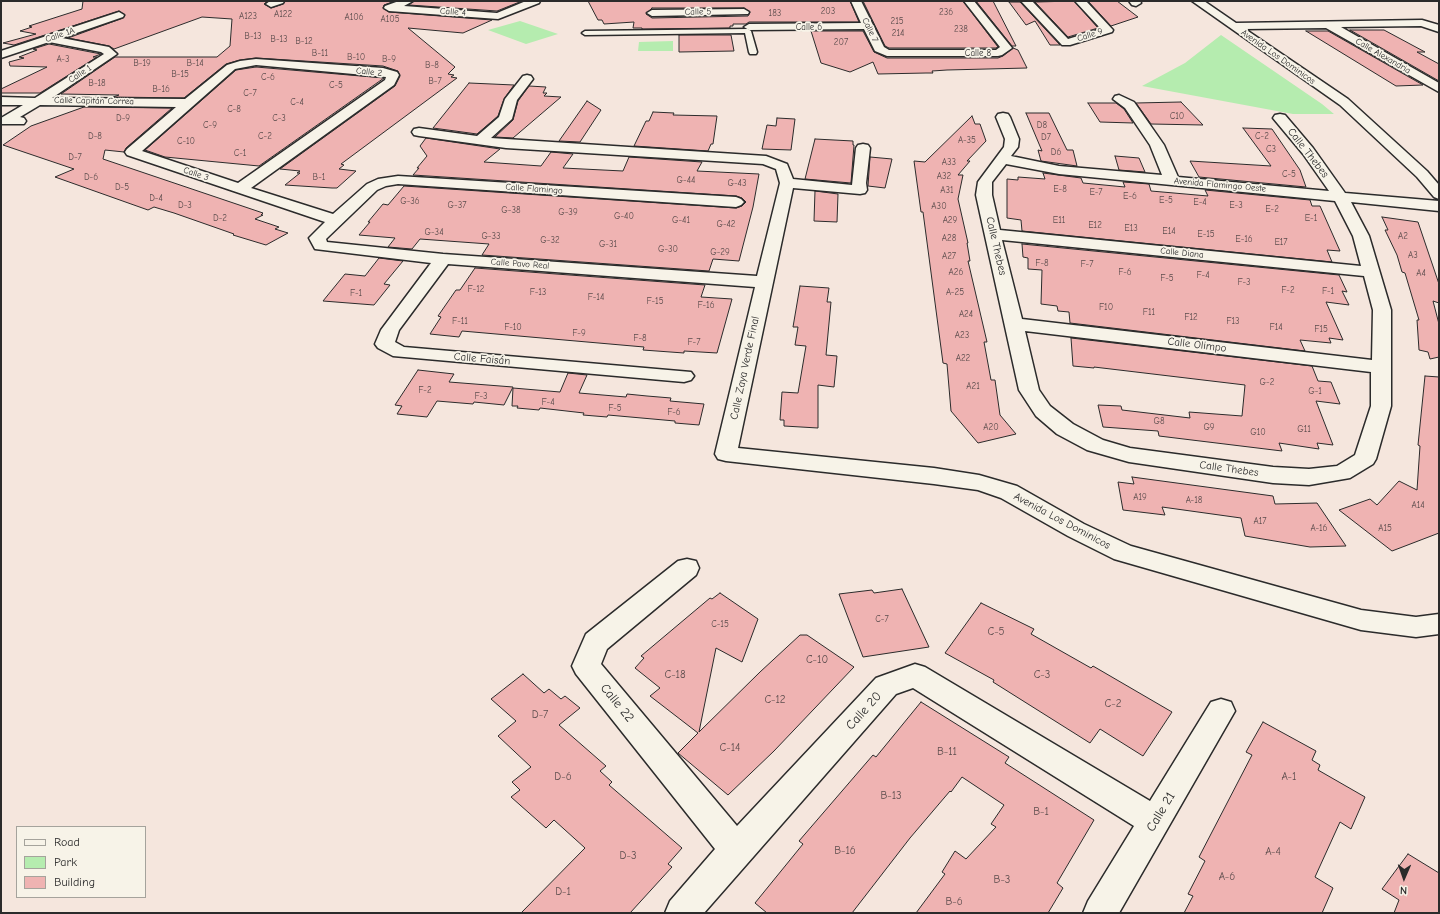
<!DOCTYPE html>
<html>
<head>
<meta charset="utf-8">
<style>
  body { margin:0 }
  #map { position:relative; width:1440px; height:914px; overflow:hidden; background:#f5e6dd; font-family:"Comic Neue",sans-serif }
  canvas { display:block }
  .frame { position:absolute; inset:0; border:2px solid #2b2b2b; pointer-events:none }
  .legend { position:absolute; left:16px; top:826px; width:130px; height:72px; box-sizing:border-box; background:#f7f3e8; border:1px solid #a5a39c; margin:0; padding:5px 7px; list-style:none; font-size:12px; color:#2b2b2b }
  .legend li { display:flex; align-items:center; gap:8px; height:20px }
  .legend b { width:20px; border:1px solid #a5a39c }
  .north { position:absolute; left:1384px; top:858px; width:40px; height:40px; -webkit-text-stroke:3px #f7f3e8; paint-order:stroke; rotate:182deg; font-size:11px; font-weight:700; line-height:16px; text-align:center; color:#2b2b2b }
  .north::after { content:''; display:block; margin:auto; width:14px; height:18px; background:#2b2b2b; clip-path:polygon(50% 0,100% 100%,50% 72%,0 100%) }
</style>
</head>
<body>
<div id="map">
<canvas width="1440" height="914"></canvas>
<div class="frame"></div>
<ul class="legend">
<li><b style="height:5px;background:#f7f3e8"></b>Road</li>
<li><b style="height:11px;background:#b5ecaf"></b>Park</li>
<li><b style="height:11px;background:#efb3b2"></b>Building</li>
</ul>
<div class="north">N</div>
</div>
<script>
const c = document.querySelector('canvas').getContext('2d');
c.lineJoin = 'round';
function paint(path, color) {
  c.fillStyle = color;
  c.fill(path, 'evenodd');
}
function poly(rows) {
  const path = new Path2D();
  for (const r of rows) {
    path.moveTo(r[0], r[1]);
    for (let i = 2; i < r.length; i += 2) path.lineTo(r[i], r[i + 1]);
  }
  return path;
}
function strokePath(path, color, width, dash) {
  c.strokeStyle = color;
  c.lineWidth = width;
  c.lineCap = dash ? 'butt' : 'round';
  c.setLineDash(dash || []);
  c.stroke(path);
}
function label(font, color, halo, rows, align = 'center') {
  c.font = font + ' "Comic Neue",sans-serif';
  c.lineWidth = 3.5;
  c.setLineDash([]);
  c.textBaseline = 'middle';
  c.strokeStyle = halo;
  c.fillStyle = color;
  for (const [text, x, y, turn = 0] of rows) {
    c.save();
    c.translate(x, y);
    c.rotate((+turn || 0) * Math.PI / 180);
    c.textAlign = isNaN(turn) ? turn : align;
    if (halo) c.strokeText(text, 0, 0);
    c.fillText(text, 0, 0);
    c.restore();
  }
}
const green = poly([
  [520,21,558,34,526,44,488,30],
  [1221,35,1322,104,1334,114,1293,114,1142,86,1185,63],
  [673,41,673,51,638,51,639,42]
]);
const building = poly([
  [83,1,268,1,264,4,271,8,283,4,285,1,395,1,384,5,383,8,389,12,492,20,463,33,408,28,455,67,448,74,454,75,451,77,457,78,341,164,344,165,339,169,356,171,337,188,332,188,285,185,300,173,297,173,300,171,280,169,395,86,400,76,398,71,383,66,256,58,240,60,226,64,184,98,113,97,119,95,61,94,115,57,217,57,230,46,232,19,202,17,114,49,109,46,68,38,123,18,125,15,119,11,14,45,3,43,36,34,20,31,32,27,29,26,82,9,83,1],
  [414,1,522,1,497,11,409,5,414,1],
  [588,1,850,1,859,22,749,22,746,24,733,24,733,26,730,26,730,28,642,29,642,28,633,28,634,22,604,24,602,20,598,20,588,1],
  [652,8,744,8,750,12,748,16,652,18,646,14,652,8],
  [863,1,963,1,998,47,996,48,889,48,885,46,863,1],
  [976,1,993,1,1016,46,1012,46,976,1],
  [1074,1,1098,28,1068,37,1035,2,1074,1],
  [1088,1,1117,1,1138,17,1111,26,1088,1],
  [1009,2,1020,2,1060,45,1050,45,1035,21,1026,25,1009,2],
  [1350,30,1384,30,1425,52,1417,52,1439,64,1439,81,1350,30],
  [811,31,863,31,874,52,887,58,998,58,1003,56,1013,48,1018,50,1027,68,947,70,932,71,933,73,926,73,878,74,873,62,850,72,821,63,811,31],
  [1306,31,1328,31,1423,85,1396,86,1306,31],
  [679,35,731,35,734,51,679,52,679,35],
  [49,44,101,54,93,57,97,57,40,93,1,93,1,89,47,67,10,66,9,62,24,58,19,57,37,50,33,49,49,44],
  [256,67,384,78,259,166,165,157,145,150,236,70,256,67],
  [469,83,514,85,504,99,498,116,477,134,433,128,469,83],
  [529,86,546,87,543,93,547,93,544,96,561,97,513,138,495,137,513,120,518,101,529,86],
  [587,101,601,110,580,142,559,141,587,101],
  [1181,102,1203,125,1151,124,1136,103,1181,102],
  [1088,103,1116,103,1124,109,1133,123,1100,122,1088,103],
  [84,107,172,108,126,148,124,152,105,150,103,159,263,213,261,215,263,215,255,219,279,227,275,229,288,233,266,245,233,235,234,234,174,213,154,207,148,210,55,177,74,169,3,145,31,126,84,107],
  [653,112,674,113,673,115,717,116,713,144,711,144,708,151,634,146,646,121,649,121,653,112],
  [1026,113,1049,113,1067,150,1073,150,1077,166,1041,161,1038,150,1042,151,1026,113],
  [972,116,975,124,980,124,986,141,967,161,970,161,958,175,963,175,958,199,968,243,967,243,970,261,968,261,987,342,984,342,991,380,995,380,1000,415,1016,434,978,443,951,411,947,364,943,363,923,212,921,212,914,161,925,162,972,116],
  [777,118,795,119,791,150,762,149,767,125,776,126,777,118],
  [1243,128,1272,129,1300,170,1306,187,1199,177,1190,161,1271,166,1243,128],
  [426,138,500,149,484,162,541,166,551,152,573,154,563,168,623,171,629,157,702,162,697,171,759,174,753,207,739,261,713,259,709,271,482,255,489,244,420,239,412,249,388,247,395,238,359,235,370,222,368,222,383,204,388,205,404,186,736,208,742,206,746,202,742,198,736,196,413,175,419,168,417,168,427,156,420,146,426,138],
  [815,139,853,141,853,145,854,145,851,183,805,179,815,139],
  [1115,156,1139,158,1145,172,1119,170,1115,156],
  [870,157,892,159,885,188,868,186,870,157],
  [1043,173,1081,178,1083,183,1125,187,1123,182,1149,184,1151,191,1208,196,1205,190,1310,200,1312,206,1320,206,1340,251,1327,250,1332,262,1022,231,1021,220,1007,218,1007,179,1018,180,1018,177,1045,179,1043,173],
  [815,191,838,194,837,222,814,221,815,191],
  [1382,217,1418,222,1439,284,1439,303,1433,301,1439,324,1439,357,1430,359,1428,352,1419,350,1417,320,1419,320,1405,273,1402,272,1397,255,1385,230,1388,230,1382,217],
  [1022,244,1339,275,1347,292,1342,291,1349,305,1326,302,1343,340,1329,338,1331,343,1300,340,1305,351,1070,323,1069,312,1058,311,1057,306,1041,304,1042,270,1028,269,1028,258,1023,257,1022,244],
  [379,258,403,261,384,284,390,285,374,305,323,301,345,274,365,276,379,258],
  [475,268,705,285,701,297,732,299,717,353,684,351,684,353,643,350,644,347,462,331,459,337,430,334,441,317,438,316,456,290,460,290,475,268],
  [800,286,829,288,827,302,831,302,826,355,837,356,834,387,818,385,818,428,784,426,784,420,780,420,782,392,798,393,806,346,795,345,798,327,793,327,800,286],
  [1071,338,1312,366,1318,381,1331,382,1340,404,1316,401,1333,445,1317,443,1319,449,1279,443,1282,451,1159,436,1158,431,1103,427,1098,405,1121,406,1122,410,1190,418,1189,412,1242,416,1245,385,1094,367,1094,368,1073,366,1071,338],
  [418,370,454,374,449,382,513,387,504,405,474,402,473,404,437,401,427,417,397,414,402,406,395,405,418,370],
  [568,373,587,375,579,393,626,397,627,394,647,396,671,398,670,401,704,404,699,425,675,423,675,421,608,415,607,417,583,415,584,413,540,408,539,410,517,408,518,406,512,406,513,388,560,392,568,373],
  [1425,376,1439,377,1439,533,1392,551,1339,510,1370,499,1377,505,1399,481,1417,490,1420,446,1418,445,1425,376],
  [1132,477,1273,496,1275,504,1317,503,1346,546,1310,547,1245,536,1241,518,1162,507,1165,515,1123,510,1118,482,1134,484,1132,477],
  [902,589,929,647,863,657,839,594,872,590,874,593,902,589],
  [720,593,758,619,742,662,716,648,699,732,760,672,800,635,807,635,854,667,774,751,728,795,678,753,698,733,650,696,660,688,635,668,644,658,641,656,710,598,712,599,720,593],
  [981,603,1034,629,1031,634,1091,668,1093,666,1172,712,1143,756,1100,729,1090,743,993,682,994,680,945,653,981,603],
  [523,674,544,693,549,689,561,699,565,696,580,708,559,725,606,766,600,771,612,782,609,785,682,848,668,864,672,867,630,913,521,913,585,848,554,820,546,828,511,797,520,790,512,782,531,767,498,736,516,721,491,699,523,674],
  [921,702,1009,757,1005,763,1094,820,1057,883,1063,888,1048,913,916,913,945,874,942,872,955,851,966,859,996,827,991,824,1004,805,962,777,951,792,950,791,910,838,852,913,767,913,755,903,803,844,799,841,873,755,876,757,921,702],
  [1263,722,1316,751,1312,760,1320,765,1318,770,1365,797,1351,829,1340,822,1315,877,1333,888,1322,913,1184,913,1193,896,1188,894,1205,861,1199,857,1252,755,1246,752,1263,722],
  [1408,854,1439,873,1439,913,1394,913,1399,900,1382,889,1408,854]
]);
const service = poly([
  [748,29,751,31,757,52,756,54,750,54,749,52,745,33,585,35,582,33,585,31,748,29]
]);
const minor = poly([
  [270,1,284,1,283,3,271,7,266,4,270,1],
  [399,1,413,1,404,6,497,13,526,1,540,1,539,3,498,19,389,11,384,8,385,6,399,1],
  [851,1,861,1,884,47,889,50,996,50,1000,47,964,1,974,1,1012,48,1002,55,998,56,887,56,875,51,864,29,749,30,744,27,749,24,861,23,851,1],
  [1021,1,1032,1,1068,39,1101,29,1075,1,1086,1,1113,30,1112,32,1070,45,1062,45,1021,1],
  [1129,1,1140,1,1141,3,1136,6,1132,5,1129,1],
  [1192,1,1204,1,1236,23,1422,20,1439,25,1439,32,1421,26,1341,27,1439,83,1439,92,1326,28,1245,29,1348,99,1427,171,1439,185,1439,199,1434,197,1417,177,1340,105,1192,1],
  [744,9,749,12,748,14,652,16,647,13,652,10,744,9],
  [119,12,124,15,123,17,62,38,109,47,117,54,52,98,185,99,227,65,240,61,256,59,383,68,397,72,399,75,394,85,251,188,333,214,367,184,378,179,398,176,736,197,741,199,744,202,741,205,736,207,398,184,386,186,377,190,326,239,327,242,443,254,757,276,780,183,776,169,763,164,506,148,419,136,414,135,412,132,414,129,419,128,477,136,499,117,505,99,523,76,527,75,531,76,533,79,517,100,512,119,491,138,766,156,787,164,793,179,852,185,856,148,858,145,863,144,868,145,870,148,866,183,867,190,865,193,860,194,793,188,738,448,934,468,979,475,1017,486,1084,524,1131,546,1361,610,1416,617,1439,614,1439,634,1416,637,1361,630,1114,559,1068,536,1001,498,978,490,934,484,726,461,718,459,715,454,755,287,448,264,399,330,395,342,404,347,691,372,694,376,691,380,684,382,393,356,378,348,375,344,381,330,431,263,315,249,309,238,325,222,127,155,125,152,127,149,176,107,40,105,20,117,24,118,26,121,24,124,1,124,1,118,23,105,1,105,1,97,35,98,104,54,101,52,49,42,1,58,1,51,119,12],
  [256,65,386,77,385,80,238,183,142,151,235,69,256,65],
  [1119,95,1134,102,1164,145,1178,177,1329,191,1303,154,1273,118,1275,115,1280,114,1285,115,1313,148,1345,193,1439,201,1439,211,1351,202,1369,236,1391,310,1391,406,1376,459,1373,464,1350,478,1309,485,1273,483,1129,462,1087,450,1057,434,1036,416,1019,390,976,195,978,182,1004,147,1005,139,996,117,998,114,1003,113,1008,114,1010,117,1019,139,1018,147,1011,156,1059,166,1162,175,1150,145,1125,108,1113,99,1115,96,1119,95],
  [1006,164,1059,174,1335,201,1353,236,1361,266,1000,230,992,195,992,182,1006,164],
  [1002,240,1364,276,1373,310,1372,360,1022,319,1002,240],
  [1025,331,1371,372,1371,406,1355,455,1337,466,1309,469,1273,467,1130,448,1103,440,1073,424,1050,406,1039,390,1025,331],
  [687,559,696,561,699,568,696,575,607,649,601,664,737,826,876,678,915,664,925,667,1150,801,1211,702,1221,699,1231,702,1235,711,1119,913,1083,913,1088,901,1134,826,913,688,896,694,704,913,665,913,670,901,715,849,576,674,572,666,586,634,678,561,687,559]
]);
const numberNames = [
  ["203",828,11],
  ["236",946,12],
  ["183",775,13],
  ["A122",283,14],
  ["A123",248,16],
  ["A106",354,17],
  ["A105",390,19],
  ["215",897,21],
  ["238",961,29],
  ["214",898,33],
  ["B-13",253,36],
  ["B-13",279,39],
  ["B-12",304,41],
  ["207",841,42],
  ["B-11",320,53],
  ["B-10",356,57],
  ["A-3",63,59],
  ["B-9",389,59],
  ["B-19",142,63],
  ["B-14",195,63],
  ["B-8",432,65],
  ["B-15",180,74],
  ["C-6",268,77],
  ["B-7",435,81],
  ["B-18",97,83],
  ["C-5",336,85],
  ["B-16",161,89],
  ["C-7",250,93],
  ["C-4",297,102],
  ["C-8",234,109],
  ["C10",1177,116],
  ["D-9",123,118],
  ["C-3",279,118],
  ["C-9",210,125],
  ["D8",1042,125],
  ["D-8",95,136],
  ["C-2",265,136],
  ["C-2",1262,136],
  ["D7",1046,137],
  ["A-35",967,140],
  ["C-10",186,141],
  ["C3",1271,149],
  ["D6",1056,152],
  ["C-1",240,153],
  ["D-7",75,157],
  ["A33",949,162],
  ["C-5",1289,174],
  ["A32",944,176],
  ["D-6",91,177],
  ["B-1",319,177],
  ["G-44",686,180],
  ["G-43",737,183],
  ["D-5",122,187],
  ["E-8",1060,189],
  ["A31",947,190],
  ["E-7",1096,192],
  ["E-6",1130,196],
  ["D-4",156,198],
  ["E-5",1166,200],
  ["G-36",410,201],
  ["E-4",1200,202],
  ["D-3",185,205],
  ["G-37",457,205],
  ["E-3",1236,205],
  ["A30",939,206],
  ["E-2",1272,209],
  ["G-38",511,210],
  ["G-39",568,212],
  ["G-40",624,216],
  ["D-2",220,218],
  ["E-1",1311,218],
  ["G-41",681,220],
  ["A29",950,220],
  ["E11",1059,220],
  ["G-42",726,224],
  ["E12",1095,225],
  ["E13",1131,228],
  ["E14",1169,231],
  ["G-34",434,232],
  ["E-15",1206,234],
  ["G-33",491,236],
  ["A2",1403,236],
  ["A28",949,238],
  ["E-16",1244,239],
  ["G-32",550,240],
  ["E17",1281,242],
  ["G-31",608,244],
  ["G-30",668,249],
  ["G-29",720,252],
  ["A3",1413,255],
  ["A27",949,256],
  ["F-8",1042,263],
  ["F-7",1087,264],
  ["A26",956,272],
  ["F-6",1125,272],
  ["A4",1421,273],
  ["F-4",1203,275],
  ["F-5",1167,278],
  ["F-3",1244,282],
  ["F-12",476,289],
  ["F-2",1288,290],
  ["F-1",1328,291],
  ["F-13",538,292],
  ["A-25",955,292],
  ["F-1",356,293],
  ["F-14",596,297],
  ["F-15",655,301],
  ["F-16",706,305],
  ["F10",1106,307],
  ["F11",1149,312],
  ["A24",966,314],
  ["F12",1191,317],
  ["F-11",460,321],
  ["F13",1233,321],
  ["F-10",513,327],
  ["F14",1276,327],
  ["F15",1321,329],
  ["F-9",579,333],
  ["A23",962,335],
  ["F-8",640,338],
  ["F-7",694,342],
  ["A22",963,358],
  ["G-2",1267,382],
  ["A21",973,386],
  ["F-2",425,390],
  ["G-1",1315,391],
  ["F-3",481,396],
  ["F-4",548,402],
  ["F-5",615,408],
  ["F-6",674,412],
  ["G8",1159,421],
  ["A20",991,427],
  ["G9",1209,427],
  ["G11",1304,429],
  ["G10",1258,432],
  ["A19",1140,497],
  ["A-18",1194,500],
  ["A14",1418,505],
  ["A17",1260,521],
  ["A-16",1319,528],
  ["A15",1385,528],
  ["C-7",882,619],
  ["C-15",720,624]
];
const farStreetnames = [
  ["Calle 4",453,12,4],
  ["Calle 5",698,12,-1],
  ["Calle 6",809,27],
  ["Calle 7",870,30,64],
  ["Calle 1A",60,35,-19],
  ["Calle 9",1090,35,-18],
  ["Calle 8",978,53],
  ["Calle Alexandria",1383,56,30],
  ["Avenida Los Dominicos",1278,57,35],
  ["Calle 2",369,72,6],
  ["Calle 1",80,74,-33],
  ["Calle Capitán Correa",94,101,1],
  ["Calle 3",196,174,19],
  ["Avenida Flamingo Oeste",1220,185,5],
  ["Calle Flamingo",534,189,4],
  ["Calle Diana",1182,253,6],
  ["Calle Pavo Real",520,264,4]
];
const streetNames = [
  ["Calle Thebes",1308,153,52],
  ["Calle Thebes",996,246,77],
  ["Calle Olimpo",1197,345,7],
  ["Calle Faisán",482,359,5],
  ["Calle Zaya Verde Final",745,368,-78],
  ["Calle Thebes",1229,469,8],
  ["Avenida Los Dominicos",1062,521,28]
];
const nearNumbernames = [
  ["C-5",996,632],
  ["C-10",817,660],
  ["C-18",675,675],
  ["C-3",1042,675],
  ["C-12",775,700],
  ["C-2",1113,704],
  ["D-7",540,715],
  ["C-14",730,748],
  ["B-11",947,752],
  ["D-6",563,777],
  ["A-1",1289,777],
  ["B-13",891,796],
  ["B-1",1041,812],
  ["B-16",845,851],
  ["A-4",1273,852],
  ["D-3",628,856],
  ["A-6",1227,877],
  ["B-3",1002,880],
  ["D-1",563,892],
  ["B-6",954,902]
];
const nearStreetnames = [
  ["Calle 22",617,703,51],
  ["Calle 20",864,711,-48],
  ["Calle 21",1161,812,-59]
];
paint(green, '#b5ecaf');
paint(building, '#efb3b2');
strokePath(building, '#2b2b2b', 1);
strokePath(service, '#2b2b2b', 3);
strokePath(minor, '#2b2b2b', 3);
paint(service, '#f7f3e8');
paint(minor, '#f7f3e8');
label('9px', '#5c4d4d', null, numberNames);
label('9px', '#2b2b2b', '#f7f3e8', farStreetnames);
label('11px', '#2b2b2b', '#f7f3e8', streetNames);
label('11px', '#5c4d4d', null, nearNumbernames);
label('13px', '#2b2b2b', '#f7f3e8', nearStreetnames);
</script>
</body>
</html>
